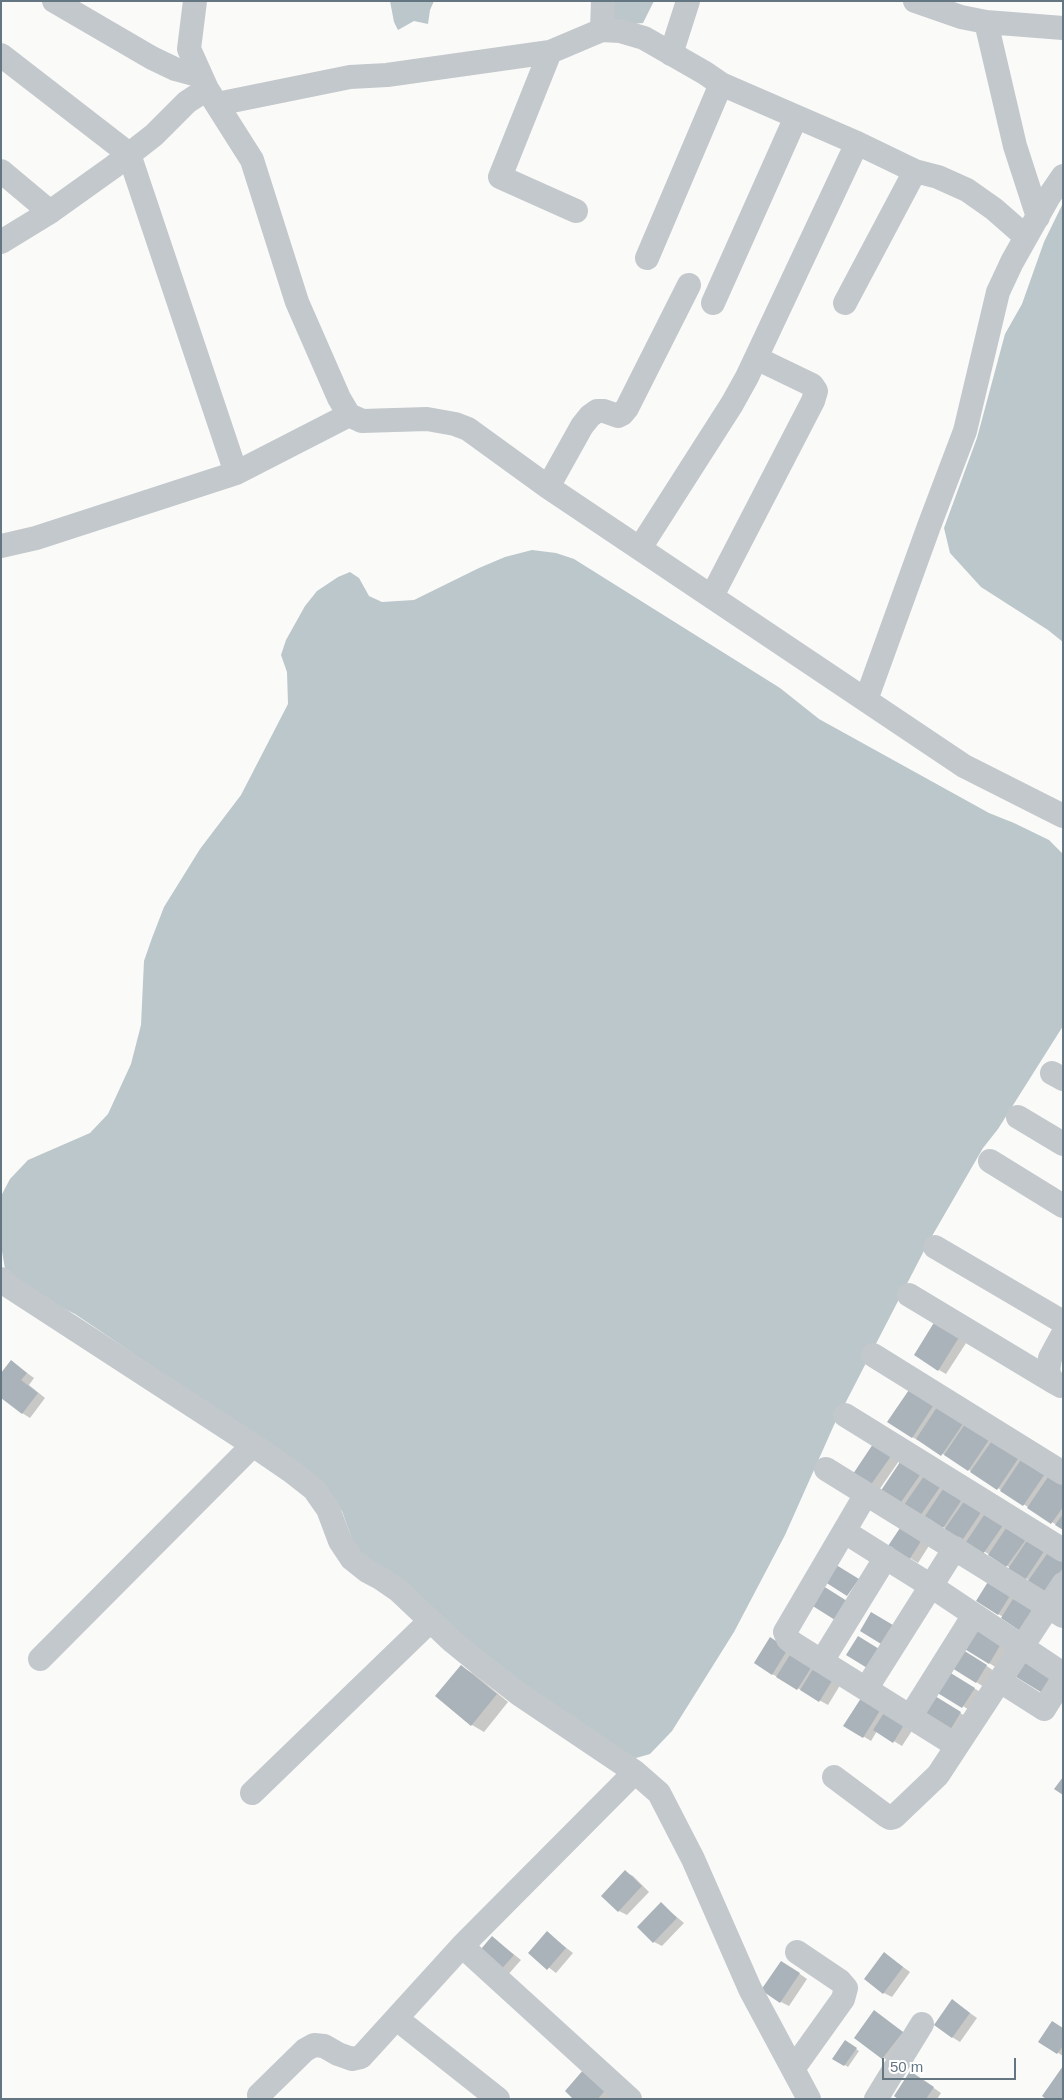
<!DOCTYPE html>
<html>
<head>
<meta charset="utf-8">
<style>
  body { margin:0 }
  #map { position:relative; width:1064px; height:2100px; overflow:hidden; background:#fafaf8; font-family:Arial,sans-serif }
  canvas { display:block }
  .frame { position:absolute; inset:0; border:2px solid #657683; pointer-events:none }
  .scale { position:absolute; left:882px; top:2058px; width:134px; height:22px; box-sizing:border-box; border:2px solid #657683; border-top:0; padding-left:6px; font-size:15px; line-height:18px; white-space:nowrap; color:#657683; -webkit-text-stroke:4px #fff; paint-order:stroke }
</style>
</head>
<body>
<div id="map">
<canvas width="1064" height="2100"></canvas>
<div class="frame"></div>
<div class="scale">50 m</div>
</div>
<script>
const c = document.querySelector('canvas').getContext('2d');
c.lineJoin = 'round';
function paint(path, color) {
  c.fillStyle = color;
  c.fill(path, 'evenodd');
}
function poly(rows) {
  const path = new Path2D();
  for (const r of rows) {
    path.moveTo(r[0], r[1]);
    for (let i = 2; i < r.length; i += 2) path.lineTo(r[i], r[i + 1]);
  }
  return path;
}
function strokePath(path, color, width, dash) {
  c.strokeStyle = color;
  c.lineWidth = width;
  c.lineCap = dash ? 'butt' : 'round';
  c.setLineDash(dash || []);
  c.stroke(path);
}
const water = poly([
  [390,1,434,1,430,10,428,24,414,21,398,30,394,22],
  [593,1,654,1,643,23,620,25],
  [1063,203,1063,642,1048,630,981,587,950,553,944,528,977,438,1005,334,1022,304,1044,242],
  [532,550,556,553,574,559,780,688,819,719,989,813,1014,823,1049,840,1063,854,1063,1026,998,1129,983,1148,928,1243,834,1425,785,1535,734,1632,672,1731,650,1754,636,1758,626,1757,499,1670,366,1560,354,1545,342,1511,329,1493,251,1433,75,1314,19,1286,5,1269,1,1245,1,1196,10,1179,28,1160,90,1133,108,1114,131,1064,141,1025,144,961,152,938,164,907,200,849,241,795,288,704,287,672,281,655,286,640,305,606,317,591,338,577,350,572,359,578,369,596,382,602,414,600,479,568,505,557]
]);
const shadow = poly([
  [939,1318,970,1337,946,1374,939,1370],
  [12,1362,34,1378,29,1385,45,1398,30,1418,22,1413],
  [914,1385,1063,1479,1063,1529,950,1458,912,1437],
  [874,1445,899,1461,879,1490,871,1485],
  [909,1468,1063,1561,1063,1583,1033,1583,992,1556,971,1544,970,1545,930,1518,928,1520,900,1504],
  [904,1524,932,1541,918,1563,890,1546],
  [992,1579,1020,1596,1003,1617,978,1601],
  [976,1630,1008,1650,997,1668,965,1648],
  [770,1639,842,1682,828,1705,772,1674],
  [972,1656,994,1671,984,1687,954,1668],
  [462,1667,474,1674,508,1702,484,1732,472,1725],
  [949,1673,982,1693,971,1711,938,1691],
  [865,1694,915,1726,902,1746,877,1731,871,1741,845,1725],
  [943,1702,968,1718,957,1735,950,1731],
  [625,1872,633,1876,649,1892,627,1915,619,1911],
  [661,1904,684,1923,662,1946,654,1942],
  [547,1933,573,1953,556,1973,530,1953],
  [493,1938,521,1960,506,1977],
  [884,1953,910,1972,892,1997,884,1993],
  [790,1967,807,1979,789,2006,781,2002],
  [960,2006,977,2018,960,2042,952,2037],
  [875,2012,910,2037,891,2063,856,2038],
  [1063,2029,1063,2056,1040,2041],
  [845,2042,859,2051,848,2067,834,2058],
  [592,2075,614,2094,610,2099,575,2099],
  [918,2077,941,2093,937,2099,901,2099]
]);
const building = poly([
  [938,1316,963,1331,938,1371,914,1355],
  [11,1360,27,1373,21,1380,38,1393,22,1414,1,1398,1,1373],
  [913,1384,937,1400,912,1438,887,1422],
  [941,1401,967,1418,941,1456,916,1439],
  [969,1418,993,1434,968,1471,944,1455],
  [996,1435,1022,1453,997,1490,970,1472],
  [873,1444,891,1456,870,1486,853,1474],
  [1026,1452,1049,1468,1023,1506,1000,1491],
  [900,1462,920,1475,899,1505,880,1492],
  [1052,1471,1063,1478,1063,1507,1051,1524,1027,1508],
  [924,1476,940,1487,920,1516,904,1505],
  [945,1486,963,1498,943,1528,925,1516],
  [965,1500,982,1511,961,1542,944,1530],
  [986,1512,1004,1524,983,1554,966,1542],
  [1063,1514,1063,1530,1055,1525],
  [904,1522,925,1535,909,1560,888,1546],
  [1008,1525,1027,1538,1006,1567,988,1555],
  [1028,1539,1045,1550,1025,1580,1008,1569],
  [1049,1551,1063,1560,1063,1568,1045,1593,1028,1581],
  [833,1563,859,1579,847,1596,822,1580],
  [991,1577,1013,1591,998,1615,976,1601],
  [820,1584,847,1601,835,1620,808,1603],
  [1016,1594,1036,1606,1020,1631,1001,1618],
  [871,1612,898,1628,886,1647,860,1631],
  [976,1628,1001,1644,989,1664,963,1648],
  [858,1636,884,1652,872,1671,846,1655],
  [770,1637,788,1649,772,1675,754,1663],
  [793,1650,814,1663,797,1690,776,1677],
  [963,1650,987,1665,976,1683,952,1668],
  [1023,1659,1054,1678,1044,1694,1013,1675],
  [816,1664,835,1676,819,1702,800,1690],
  [461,1665,497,1694,471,1726,435,1696],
  [949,1672,975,1688,962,1708,936,1692],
  [865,1692,884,1704,863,1738,843,1726],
  [935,1696,961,1712,949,1732,923,1715],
  [887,1708,907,1720,893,1743,873,1730],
  [1063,1777,1063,1795,1054,1789],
  [625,1870,642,1886,618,1912,601,1896],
  [661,1902,677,1918,653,1943,637,1927],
  [547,1931,566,1948,547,1970,528,1953],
  [492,1936,514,1955,498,1973,476,1955],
  [884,1952,903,1967,883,1994,864,1979],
  [781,1961,800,1973,780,2003,761,1990],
  [952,1999,970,2013,952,2038,934,2025],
  [874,2010,903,2032,882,2059,854,2038],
  [1052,2021,1063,2028,1063,2046,1057,2054,1038,2042],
  [845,2040,857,2048,844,2066,832,2059],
  [1063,2066,1063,2099,1046,2099,1042,2096],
  [584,2069,607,2088,598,2099,573,2099,565,2091],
  [910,2071,934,2087,926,2099,898,2099,894,2096]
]);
const minor = poly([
  [54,1,152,58,175,69,201,76],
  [915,1,961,17,986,22,1063,28],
  [986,22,1015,146,1038,217],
  [602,30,603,1],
  [550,52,500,177,576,211],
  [671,54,688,1],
  [1,55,129,154,236,473],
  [207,89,252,160,297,302,339,398,349,415,362,421,427,419,455,424,468,429,548,487,964,766,1063,816],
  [217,104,350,77,387,75,550,52,602,30,620,31,644,38,705,73,721,84,857,143,915,171,938,177,967,190,994,209,1026,237],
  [1,171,50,212],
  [1,242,50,212,113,167,154,135,187,102,207,89,189,49,195,1],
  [647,258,721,84],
  [713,303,796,117],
  [845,303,915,171],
  [548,487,582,426,590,416,597,411,604,411,618,416,622,414,627,408,689,285],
  [1,546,36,538,236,473,349,415],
  [640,548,732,404,747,377,857,143],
  [712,596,813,401,816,391,812,385,756,358],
  [866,700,929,526,965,431,998,292,1012,262,1048,198,1063,176],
  [1052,1073,1063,1079],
  [1018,1117,1063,1144],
  [990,1161,1063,1206],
  [935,1247,1063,1322],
  [1,1279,10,1287,253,1445,291,1471,314,1489,328,1509,340,1541,352,1559,367,1571,382,1579,398,1590,452,1641,479,1663,519,1694,635,1772,659,1793,693,1859,750,1989,809,2099],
  [909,1295,1052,1381],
  [873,1355,1063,1473],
  [1061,1386,1052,1381,1048,1371,1050,1358,1063,1334],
  [845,1415,1063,1550],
  [826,1469,1063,1616],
  [866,1494,785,1632,788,1639,794,1644,957,1746],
  [845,1532,931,1586,1063,1674],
  [40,1659,253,1445],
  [822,1661,886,1557],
  [1000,1681,1044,1709,1063,1679],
  [866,1689,955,1548],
  [910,1717,974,1615],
  [834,1777,885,1815,890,1818,894,1817,938,1775,1063,1584],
  [252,1793,430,1621],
  [462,1946,630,2099],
  [397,2019,498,2099],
  [793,2069,843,1999,846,1988,840,1981,797,1952],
  [259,2095,305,2050,314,2045,324,2046,338,2054,352,2059,361,2057,462,1946,635,1772],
  [876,2099,922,2024]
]);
paint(water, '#bbc7cb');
paint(shadow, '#0003');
paint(building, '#aab3b9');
strokePath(minor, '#c3c8cc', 24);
</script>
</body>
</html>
